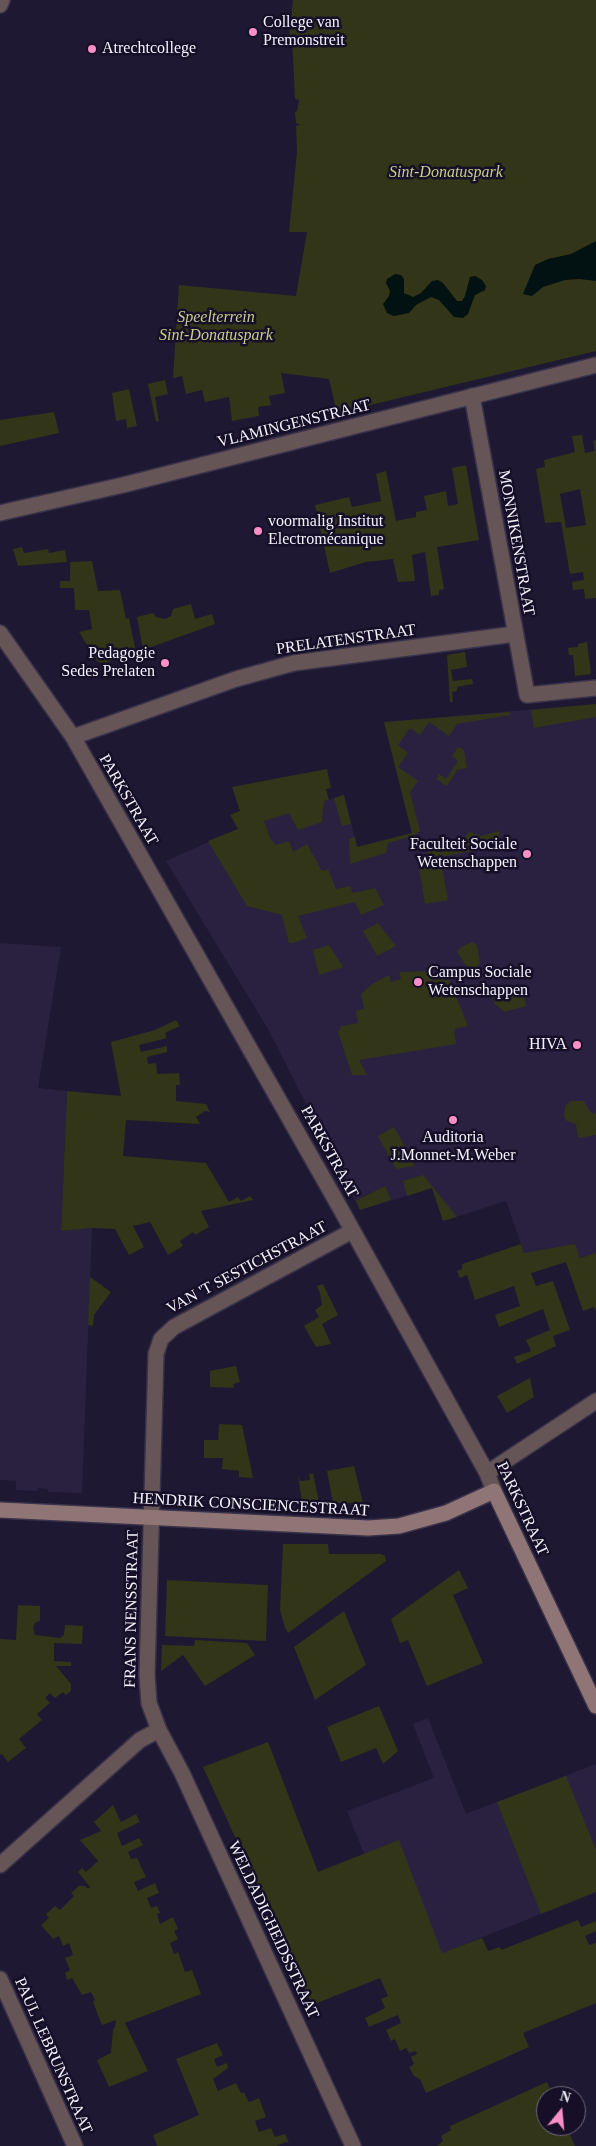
<!DOCTYPE html>
<html>
<head>
<meta charset="utf-8">
<style>
  body { margin:0 }
  #map { position:relative; width:596px; height:2146px; overflow:hidden; background:#1f1832; font-family:Georgia,serif }
  canvas { display:block }
  .north { position:absolute; left:536px; top:2086px; width:50px; height:50px; box-sizing:border-box; background:#160f27; border:1px solid #6f6a7d; border-radius:50%; rotate:17deg; font-size:14px; font-weight:700; line-height:20px; text-align:center; color:#f4f2fd }
  .north::after { content:''; display:block; margin:auto; width:18px; height:22px; background:#fa8fc7; clip-path:polygon(50% 0,100% 100%,50% 72%,0 100%) }
</style>
</head>
<body>
<div id="map">
<canvas width="596" height="2146"></canvas>
<div class="north">N</div>
</div>
<script>
const c = document.querySelector('canvas').getContext('2d');
c.lineJoin = 'round';
function paint(path, color) {
  c.fillStyle = color;
  c.fill(path, 'evenodd');
}
function poly(rows) {
  const path = new Path2D();
  for (const r of rows) {
    path.moveTo(r[0], r[1]);
    for (let i = 2; i < r.length; i += 2) path.lineTo(r[i], r[i + 1]);
  }
  return path;
}
function strokePath(path, color, width, dash) {
  c.strokeStyle = color;
  c.lineWidth = width;
  c.lineCap = dash ? 'butt' : 'round';
  c.setLineDash(dash || []);
  c.stroke(path);
}
function label(font, color, halo, rows, align = 'center') {
  c.font = font + ' Georgia,serif';
  c.lineWidth = 5;
  c.setLineDash([]);
  c.textBaseline = 'middle';
  c.strokeStyle = halo;
  c.fillStyle = color;
  for (const [text, x, y, turn = 0] of rows) {
    c.save();
    c.translate(x, y);
    c.rotate((+turn || 0) * Math.PI / 180);
    c.textAlign = isNaN(turn) ? turn : align;
    if (halo) c.strokeText(text, 0, 0);
    c.fillText(text, 0, 0);
    c.restore();
  }
}
const built = poly([
  [596,704,596,1253,531,1273,506,1201,443,1221,432,1188,360,1210,268,1029,166,861,238,829,344,795,357,847,412,834,384,722],
  [0,943,61,947,38,1088,67,1091,61,1231,92,1228,82,1493,48,1492,48,1489,38,1488,37,1491,16,1490,16,1481,0,1480],
  [428,1718,466,1814,596,1764,596,1892,312,2005,261,1894,364,1854,347,1811,434,1778,413,1724]
]);
const green = poly([
  [293,0,596,0,596,351,337,413,329,379,281,373,285,393,269,396,271,405,258,407,259,416,232,421,229,397,205,402,202,390,186,394,182,376,173,378,179,285,296,296,307,232,289,232,297,152,296,126,300,125,296,123,295,112,297,111,299,100,295,99,292,37,289,37],
  [165,380,168,394,155,397,159,421,156,422,148,384],
  [129,389,137,426,127,428,126,419,116,421,112,393],
  [54,412,59,433,0,446,0,420],
  [582,435,585,453,595,451,593,441,596,440,596,598,585,599,584,589,573,590,572,582,584,580,583,572,570,574,561,522,545,523,536,469,545,467,544,460,575,452,572,436],
  [580,489,586,525,566,528,560,494],
  [466,465,479,540,437,547,444,589,439,590,439,595,431,596,425,552,412,555,415,581,398,582,393,559,366,562,330,573,315,505,349,497,352,507,381,501,376,474,386,471,396,521,416,517,416,512,427,510,424,496,446,491,448,506,458,504,452,468],
  [22,547,24,553,48,549,49,553,65,550,67,562,18,566,13,549],
  [92,561,98,591,120,590,126,619,129,618,136,652,103,664,97,661,79,632,92,629,89,610,75,610,74,588,60,588,60,581,70,581,70,562],
  [191,604,195,619,212,614,215,624,143,650,137,617,153,613,156,617,165,619,171,616,173,609],
  [587,642,591,674,575,676,573,655,569,655,568,648,578,647,578,644],
  [465,652,467,667,451,670,453,681,472,679,473,684,457,687,457,691,452,692,453,702,450,702,447,655],
  [596,704,596,717,534,728,531,710],
  [510,712,510,715,457,724,449,736,429,722,420,735,410,728,398,745,408,753,398,767,418,781,410,792,420,831,413,836,388,843,386,853,350,864,349,839,355,837,357,847,412,833,384,722],
  [458,747,464,750,467,768,457,770,447,786,436,779,439,774,446,779,458,761,452,756],
  [327,769,331,788,326,789,329,800,324,801,322,822,298,830,289,813,264,821,270,838,276,845,289,841,293,852,307,844,322,871,328,869,336,889,350,886,353,893,375,888,384,905,361,915,355,902,298,916,307,938,293,943,289,943,282,915,247,906,208,841,238,829,230,815,240,811,232,787],
  [344,795,351,824,342,826,334,798],
  [499,831,501,846,440,857,448,900,425,904,418,862,428,860,427,853,441,834,459,846,469,832,481,836],
  [378,923,396,946,377,956,363,931],
  [472,942,477,945,480,963,477,968,469,970,457,952,461,947],
  [329,945,343,967,319,975,313,950],
  [431,971,431,980,449,979,468,1026,454,1029,456,1044,359,1060,367,1075,352,1075,338,1032,341,1026,358,1023,356,1011,364,1009,361,994,372,984,389,975,391,982,401,979,399,972],
  [522,987,526,1006,504,1012,495,1004,493,992],
  [176,1020,180,1026,165,1033,167,1038,139,1045,141,1052,167,1046,167,1052,147,1057,148,1064,156,1063,157,1074,179,1073,180,1085,176,1085,176,1101,206,1104,210,1112,205,1111,196,1117,200,1124,126,1120,123,1156,206,1163,229,1202,238,1197,241,1201,250,1196,253,1200,201,1211,209,1227,195,1235,193,1232,180,1241,183,1246,168,1255,150,1222,133,1226,144,1247,129,1255,115,1229,92,1228,61,1231,67,1091,121,1096,111,1042,155,1030],
  [570,1101,584,1101,590,1112,596,1114,596,1135,578,1138,576,1124,567,1121,564,1117,565,1106],
  [394,1127,397,1132,415,1166,396,1169,378,1136],
  [423,1175,453,1212,457,1217,443,1221,432,1188,407,1196,403,1181],
  [385,1186,391,1200,360,1210,356,1201],
  [521,1244,524,1253,575,1244,580,1258,596,1253,596,1311,594,1307,583,1311,566,1262,531,1273,536,1286,553,1281,570,1330,553,1336,556,1346,517,1364,514,1357,531,1351,526,1340,550,1330,543,1309,499,1327,495,1315,520,1306,514,1286,475,1300,467,1275,460,1278,457,1271,462,1269,462,1264],
  [90,1277,111,1292,94,1315,93,1326,88,1325],
  [323,1284,338,1315,322,1324,331,1344,316,1347,304,1326,319,1317,315,1310,322,1305,320,1293,317,1286],
  [236,1366,240,1382,233,1384,234,1388,210,1387,210,1371],
  [530,1378,534,1397,507,1413,497,1396],
  [219,1424,242,1425,253,1478,239,1477,239,1471,222,1469,223,1458,204,1458,204,1440,218,1440],
  [354,1466,363,1503,333,1503,327,1471],
  [313,1473,319,1502,302,1502,298,1476,300,1481,310,1480,309,1474],
  [283,1544,328,1544,329,1554,381,1554,385,1556,386,1561,288,1633,285,1628,280,1610],
  [459,1570,468,1588,453,1595,483,1663,427,1686,408,1640,400,1643,391,1619],
  [167,1580,268,1585,266,1641,165,1636],
  [18,1605,40,1606,40,1621,36,1622,33,1627,35,1635,60,1638,64,1635,65,1625,83,1626,82,1644,54,1643,54,1661,71,1662,71,1666,56,1666,71,1684,71,1691,66,1695,63,1692,55,1698,50,1693,45,1698,50,1703,37,1714,42,1720,19,1739,26,1748,8,1762,2,1754,0,1755,0,1639,16,1640],
  [344,1611,366,1665,315,1700,294,1647],
  [195,1640,247,1643,255,1655,205,1686,183,1655,161,1671,162,1645,194,1646],
  [379,1706,398,1751,383,1764,376,1748,341,1762,327,1727],
  [268,1742,318,1872,399,1840,442,1953,482,1938,488,1951,500,1947,501,1950,578,1920,581,1927,596,1921,596,1931,585,1936,589,1945,596,1943,596,2003,523,2033,529,2047,426,2093,420,2079,414,2076,409,2067,414,2064,411,2057,417,2054,416,2051,409,2053,406,2048,400,2051,395,2039,391,2041,386,2030,401,2023,398,2015,369,2027,365,2018,385,2008,381,1999,388,1996,380,1978,312,2005,203,1767],
  [566,1776,596,1850,596,1892,541,1914,497,1802],
  [113,1805,121,1822,136,1814,140,1822,117,1833,122,1846,139,1838,143,1845,128,1852,131,1859,137,1858,146,1877,134,1882,138,1891,155,1883,159,1893,147,1898,151,1908,157,1906,160,1913,157,1914,160,1924,173,1917,178,1929,174,1931,178,1939,170,1943,174,1954,178,1952,185,1972,192,1970,201,1994,125,2023,148,2071,109,2087,97,2060,111,2053,113,2029,115,2027,116,2020,102,2025,93,2002,95,2000,91,1992,82,1995,72,1978,67,1980,65,1973,70,1970,65,1958,73,1955,69,1943,63,1946,59,1936,53,1939,41,1925,49,1918,46,1914,55,1906,60,1910,74,1896,71,1893,79,1886,85,1886,88,1889,90,1887,78,1872,82,1868,86,1872,98,1861,80,1840,101,1831,94,1822],
  [217,2043,223,2055,214,2059,217,2067,227,2063,228,2068,213,2079,218,2091,236,2083,241,2093,244,2092,248,2101,250,2102,259,2098,266,2117,255,2121,259,2132,271,2128,275,2137,285,2134,289,2143,286,2142,276,2146,157,2146,153,2135,199,2115,176,2059],
  [547,2082,553,2096,546,2096,546,2126,566,2126,575,2146,437,2146,443,2141,441,2136,451,2130,450,2126]
]);
const water = poly([
  [596,241,596,281,579,279,565,280,543,287,532,296,523,294,535,265,548,259,571,254],
  [395,274,401,275,404,279,404,293,413,297,421,293,432,281,438,280,443,283,457,301,462,301,465,296,470,277,475,276,482,280,486,286,485,290,475,295,468,314,463,318,454,317,439,300,431,297,416,305,409,313,394,316,387,313,383,304,389,296,390,291,386,283,387,279]
]);
const street = poly([
  [0,5,2,0],
  [472,396,527,695,596,688],
  [0,513,123,485,596,365],
  [0,633,73,737,339,1206,487,1473,494,1491],
  [73,737,236,679,294,663,515,634],
  [352,1231,174,1327,161,1339,156,1354,147,1675,149,1703,159,1730,182,1773,353,2146],
  [487,1473,596,1401],
  [0,1865,140,1740,159,1730],
  [0,1979,75,2146]
]);
const secondary = poly([
  [0,1510,368,1528,399,1526,446,1513,494,1491,596,1706]
]);
const markers = [
  [253,32,5,"#fa8fc7"],
  [92,49,5,"#fa8fc7"],
  [258,531,5,"#fa8fc7"],
  [165,663,5,"#fa8fc7"],
  [527,854,5,"#fa8fc7"],
  [418,982,5,"#fa8fc7"],
  [577,1045,5,"#fa8fc7"],
  [453,1120,5,"#fa8fc7"]
];
const poiNames = [
  ["College van",263,23],
  ["Premonstreit",263,41],
  ["Atrechtcollege",102,49],
  ["voormalig Institut",268,522],
  ["Electromécanique",268,540],
  ["Pedagogie",155,654,"right"],
  ["Sedes Prelaten",155,672,"right"],
  ["Faculteit Sociale",517,845,"right"],
  ["Wetenschappen",517,863,"right"],
  ["Campus Sociale",428,973],
  ["Wetenschappen",428,991],
  ["HIVA",567,1045,"right"],
  ["Auditoria",453,1138,"center"],
  ["J.Monnet-M.Weber",453,1156,"center"]
];
const parkNames = [
  ["Sint-Donatuspark",446,173],
  ["Speelterrein",216,318],
  ["Sint-Donatuspark",216,336]
];
const streetNames = [
  ["VLAMINGENSTRAAT",294,424,-14],
  ["MONNIKENSTRAAT",516,543,80],
  ["PRELATENSTRAAT",346,640,-8],
  ["PARKSTRAAT",128,800,60],
  ["PARKSTRAAT",329,1152,61],
  ["VAN 'T SESTICHSTRAAT",247,1268,-28],
  ["HENDRIK CONSCIENCESTRAAT",251,1505,3],
  ["PARKSTRAAT",522,1509,65],
  ["FRANS NENSSTRAAT",132,1609,-89],
  ["WELDADIGHEIDSSTRAAT",273,1930,65],
  ["PAUL LEBRUNSTRAAT",53,2056,66]
];
paint(built, '#2a2141');
paint(green, '#323517');
paint(water, '#021111');
strokePath(street, '#39324a', 18);
strokePath(secondary, '#39324a', 18);
strokePath(street, '#665556', 15);
strokePath(secondary, '#8f7576', 15);
for (const [x, y, r, color] of markers) {
  const dot = new Path2D();
  dot.arc(x, y, r, 0, 2 * Math.PI);
  c.fillStyle = color;
  c.fill(dot);
  strokePath(dot, '#160f27', 2);
}
label('16px', '#f4f2fd', '#160f27', poiNames, 'left');
label('italic 16px', '#c6ce8a', '#160f27', parkNames);
label('16px', '#f4f2fd', '#160f27', streetNames);
</script>
</body>
</html>
